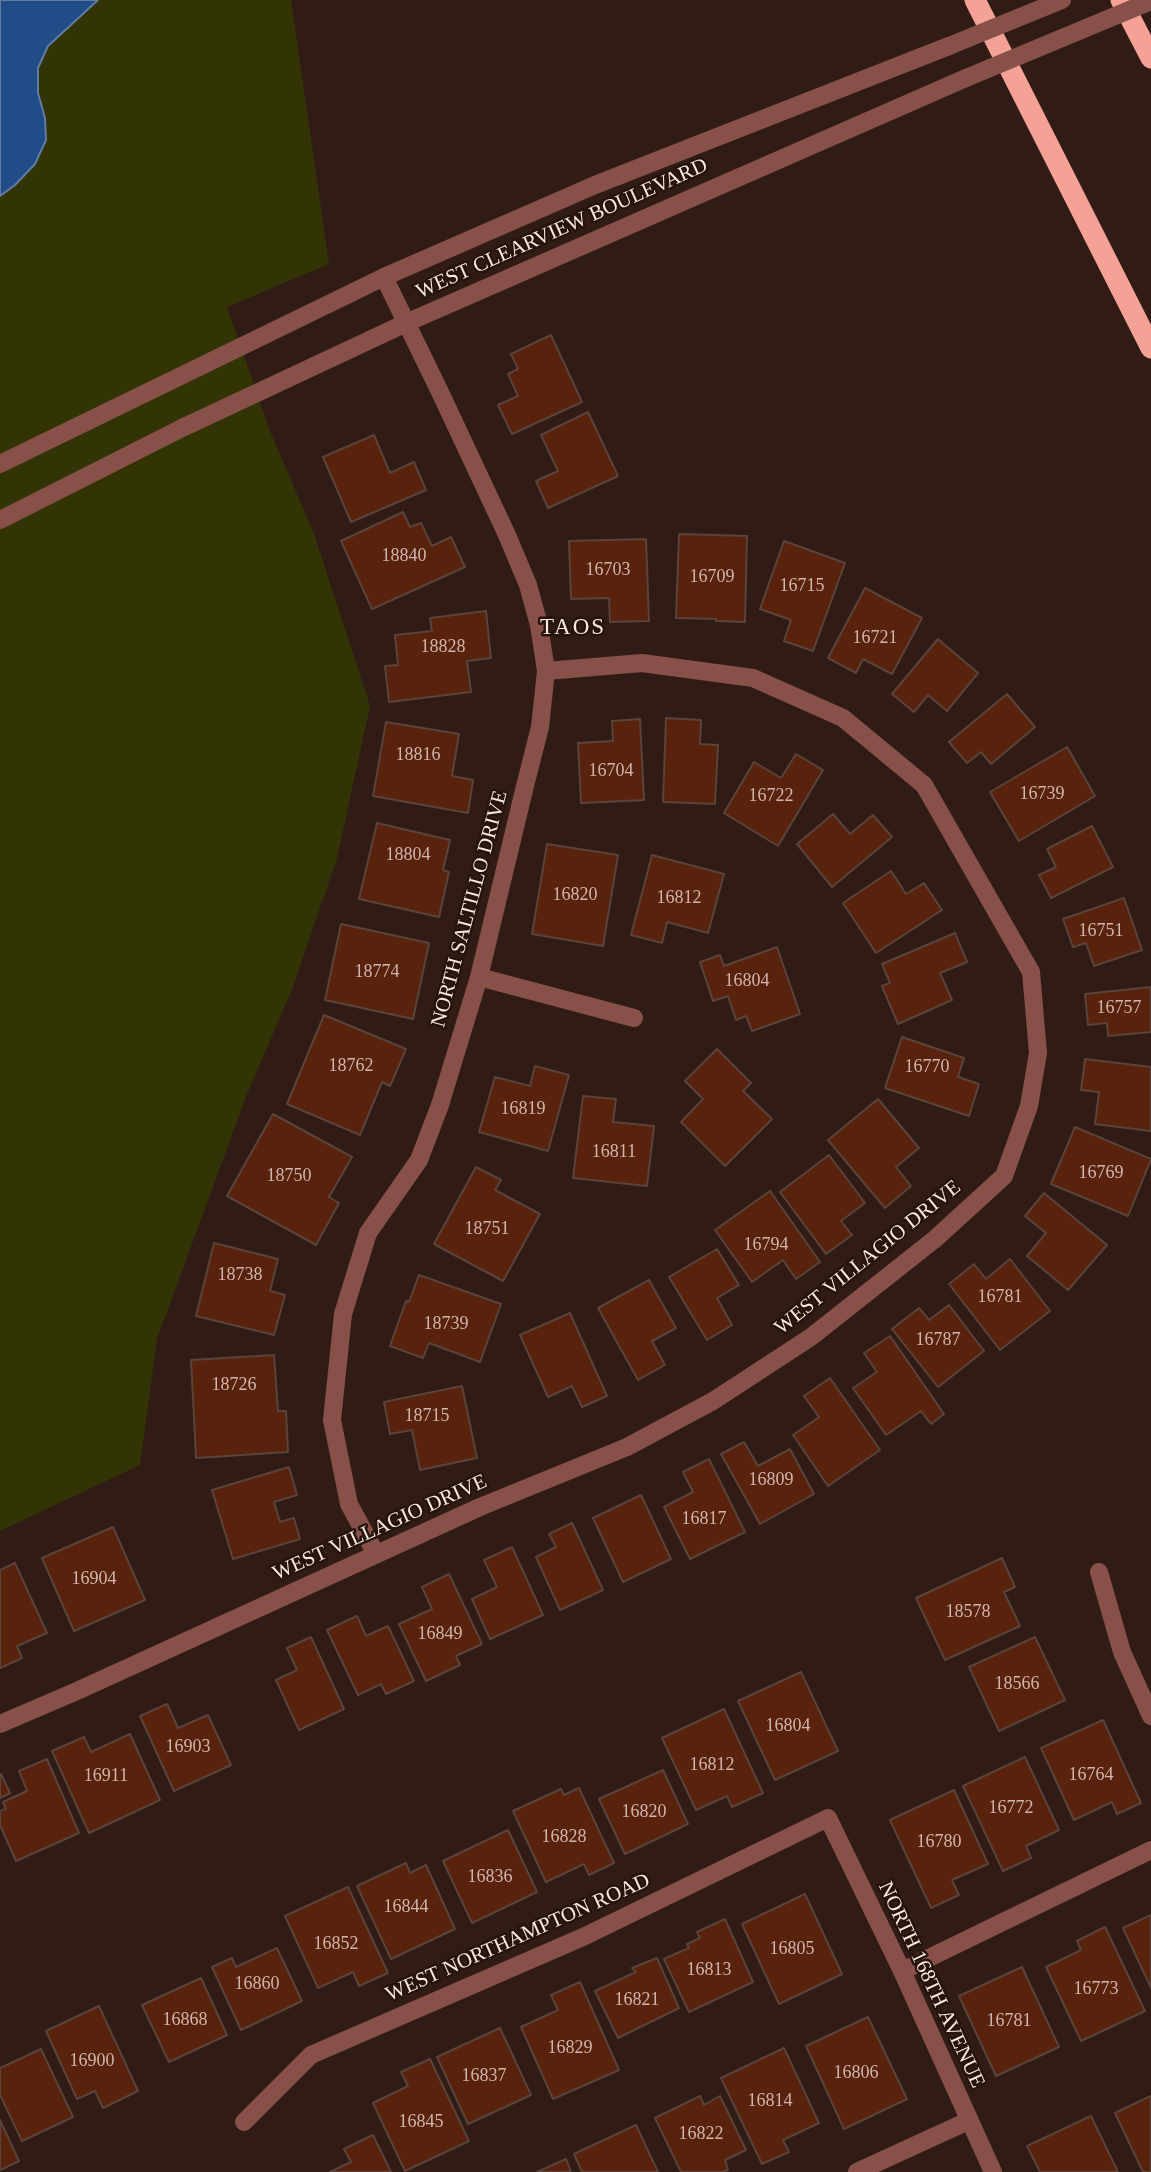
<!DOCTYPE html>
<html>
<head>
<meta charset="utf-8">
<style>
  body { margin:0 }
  canvas { display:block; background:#301c15 }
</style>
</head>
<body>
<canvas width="1151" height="2172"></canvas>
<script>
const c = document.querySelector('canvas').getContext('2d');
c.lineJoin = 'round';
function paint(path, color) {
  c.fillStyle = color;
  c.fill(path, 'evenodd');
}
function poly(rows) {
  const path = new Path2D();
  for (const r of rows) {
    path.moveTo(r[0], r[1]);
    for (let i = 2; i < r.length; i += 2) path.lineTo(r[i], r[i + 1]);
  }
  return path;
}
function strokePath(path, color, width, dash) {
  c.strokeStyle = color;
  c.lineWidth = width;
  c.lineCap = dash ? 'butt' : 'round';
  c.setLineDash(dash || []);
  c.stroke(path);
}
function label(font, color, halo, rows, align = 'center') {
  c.font = font + ' Georgia,serif';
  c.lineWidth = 5;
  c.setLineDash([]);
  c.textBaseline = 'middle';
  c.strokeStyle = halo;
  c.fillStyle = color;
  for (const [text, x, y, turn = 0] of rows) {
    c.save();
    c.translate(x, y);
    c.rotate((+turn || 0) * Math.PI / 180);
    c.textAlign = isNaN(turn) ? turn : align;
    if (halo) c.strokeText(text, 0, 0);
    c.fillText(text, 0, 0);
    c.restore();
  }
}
const green = poly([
  [0,0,291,0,329,264,227,307,270,431,314,534,370,706,337,858,293,987,247,1094,157,1339,140,1465,0,1531]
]);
const water = poly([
  [0,0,98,0,48,46,38,68,38,93,45,118,46,140,35,164,15,185,0,196,0,0]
]);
const building = poly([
  [551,335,582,402,512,434,498,405,518,396,508,374,518,369,511,354,551,335],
  [588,412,618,476,548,508,536,481,558,471,541,435,588,412],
  [374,435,390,473,414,462,426,490,351,522,323,457,374,435],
  [403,512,410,527,421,523,432,546,451,537,465,567,372,609,341,541,403,512],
  [679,534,747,536,745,622,716,621,716,619,676,618,679,534],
  [646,539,649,621,610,622,609,598,571,599,569,541,646,539],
  [784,541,845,563,813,651,784,641,791,620,760,609,784,541],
  [865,588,922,618,892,674,863,659,856,673,828,658,865,588],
  [486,611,491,658,467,661,471,692,389,702,385,666,398,665,395,635,432,631,430,618,486,611],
  [938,639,978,673,947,711,928,695,914,712,892,694,938,639],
  [1007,694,1035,727,991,764,981,752,967,763,949,742,1007,694],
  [666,718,701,720,700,744,718,745,715,804,663,802,666,718],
  [640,719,644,800,581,803,578,743,613,741,612,721,640,719],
  [386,722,459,734,452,776,473,780,468,813,373,796,386,722],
  [1067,747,1095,796,1019,841,990,792,1067,747],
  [796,754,823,770,778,846,724,813,754,762,781,778,796,754],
  [833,814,850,834,873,815,892,837,832,887,797,844,833,814],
  [377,823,450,840,443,870,449,872,439,917,359,899,377,823],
  [1092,826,1113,867,1051,898,1039,875,1056,867,1047,849,1092,826],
  [547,844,618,855,603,946,532,934,547,844],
  [652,855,724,874,708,933,667,922,662,943,631,935,652,855],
  [891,871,906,894,924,883,942,910,876,953,843,903,891,871],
  [1124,898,1142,950,1094,966,1086,943,1073,947,1063,919,1124,898],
  [341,924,429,943,413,1019,325,1000,341,924],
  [955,933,967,962,940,973,952,1000,898,1024,882,986,890,983,882,964,955,933],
  [777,947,800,1014,752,1031,746,1016,736,1020,728,996,713,1001,700,962,720,955,724,966,777,947],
  [1151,987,1151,1032,1108,1036,1107,1023,1088,1025,1085,994,1151,987],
  [324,1015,406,1049,390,1086,382,1082,360,1135,287,1104,324,1015],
  [902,1037,964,1058,958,1077,979,1084,969,1116,885,1088,902,1037],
  [717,1049,751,1083,743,1091,772,1119,725,1166,681,1122,703,1099,685,1081,717,1049],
  [1085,1059,1151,1067,1151,1131,1095,1124,1099,1092,1081,1090,1085,1059],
  [535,1066,569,1075,548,1151,479,1132,495,1077,530,1086,535,1066],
  [583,1096,616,1099,613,1122,654,1126,647,1186,573,1178,583,1096],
  [878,1099,919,1148,896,1167,911,1186,885,1208,828,1140,878,1099],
  [273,1114,352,1157,329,1197,339,1203,316,1245,227,1196,273,1114],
  [1075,1127,1151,1159,1128,1216,1051,1184,1075,1127],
  [829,1155,865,1203,841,1221,852,1235,826,1254,780,1192,829,1155],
  [476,1167,501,1180,495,1190,540,1214,503,1281,434,1244,476,1167],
  [770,1191,820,1262,796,1279,783,1260,752,1282,715,1230,770,1191],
  [1044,1193,1107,1245,1068,1290,1027,1256,1046,1233,1025,1216,1044,1193],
  [214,1243,278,1259,270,1291,285,1295,274,1335,196,1316,214,1243],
  [717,1249,739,1285,717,1298,732,1325,707,1340,669,1277,717,1249],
  [1010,1259,1050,1311,1000,1350,949,1284,974,1264,986,1279,1010,1259],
  [419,1275,501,1304,480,1362,429,1343,423,1358,390,1346,406,1301,409,1302,419,1275],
  [649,1280,676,1328,652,1341,665,1365,638,1380,598,1308,649,1280],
  [949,1305,984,1351,938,1387,892,1329,919,1308,929,1320,949,1305],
  [570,1313,607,1396,582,1407,572,1386,548,1397,520,1335,570,1313],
  [890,1336,944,1414,931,1424,921,1411,886,1435,853,1388,877,1372,864,1353,890,1336],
  [274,1355,278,1411,286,1411,288,1452,196,1458,191,1360,274,1355],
  [830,1378,880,1450,828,1486,793,1435,819,1417,804,1396,830,1378],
  [462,1386,477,1458,420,1470,412,1430,390,1434,384,1402,462,1386],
  [744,1442,758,1466,790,1449,814,1494,760,1524,721,1454,744,1442],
  [709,1459,745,1532,690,1559,664,1507,693,1492,683,1472,709,1459],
  [289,1467,297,1495,274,1502,280,1522,294,1518,300,1539,233,1559,212,1490,289,1467],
  [641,1495,671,1559,623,1582,593,1518,641,1495],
  [572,1523,603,1590,560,1610,536,1557,556,1547,549,1534,572,1523],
  [113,1527,145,1600,74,1631,42,1558,113,1527],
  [512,1547,543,1615,490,1639,472,1599,497,1587,484,1560,512,1547],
  [1002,1558,1015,1587,1004,1592,1020,1626,945,1660,916,1598,1002,1558],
  [15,1563,47,1633,17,1646,22,1658,0,1668,0,1570,15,1563],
  [449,1574,482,1644,456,1656,460,1665,426,1681,399,1624,432,1609,422,1587,449,1574],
  [357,1616,366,1636,388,1626,414,1681,386,1694,381,1684,358,1695,327,1630,357,1616],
  [311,1637,344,1709,299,1730,276,1680,297,1670,287,1648,311,1637],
  [1035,1637,1065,1700,999,1731,969,1667,1035,1637],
  [801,1672,838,1751,775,1780,738,1701,801,1672],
  [167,1704,178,1728,208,1715,231,1765,174,1791,140,1716,167,1704],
  [724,1709,763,1793,732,1807,727,1796,696,1810,662,1738,724,1709],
  [1103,1720,1141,1803,1117,1814,1112,1802,1074,1820,1041,1748,1103,1720],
  [130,1734,160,1800,89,1833,52,1751,84,1737,91,1752,130,1734],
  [1025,1757,1059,1830,1026,1846,1031,1858,1003,1871,963,1786,1025,1757],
  [47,1759,79,1833,16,1861,0,1825,0,1811,6,1809,3,1802,27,1791,19,1771,47,1759],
  [663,1770,688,1824,625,1854,599,1799,663,1770],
  [1,1774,10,1793,0,1798,0,1775,1,1774],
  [579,1788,614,1863,589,1875,584,1864,546,1882,513,1811,561,1789,564,1795,579,1788],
  [954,1790,988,1864,952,1880,959,1895,931,1908,890,1820,954,1790],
  [508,1830,537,1892,472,1923,443,1861,508,1830],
  [406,1863,410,1873,426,1865,455,1929,391,1959,357,1886,406,1863],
  [348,1887,388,1973,359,1986,353,1972,318,1988,285,1916,348,1887],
  [805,1894,842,1974,779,2004,742,1924,805,1894],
  [1151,1915,1151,1988,1123,1928,1151,1915],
  [725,1919,753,1982,689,2012,664,1959,689,1948,687,1944,700,1938,697,1932,725,1919],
  [1105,1927,1145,2011,1081,2041,1046,1967,1081,1950,1077,1941,1105,1927],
  [277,1948,302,2001,241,2030,212,1967,232,1958,236,1967,277,1948],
  [657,1958,679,2008,618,2038,595,1991,636,1972,632,1968,657,1958],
  [1022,1967,1059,2047,996,2076,959,1996,1022,1967],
  [201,1978,227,2035,169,2062,142,2005,201,1978],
  [580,1982,619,2070,553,2099,521,2027,558,2010,551,1995,580,1982],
  [99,2006,138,2091,103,2108,95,2091,77,2099,46,2031,99,2006],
  [868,2017,907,2099,844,2129,806,2046,868,2017],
  [500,2028,531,2095,468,2124,437,2057,500,2028],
  [784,2048,819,2123,783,2140,789,2152,762,2164,721,2078,784,2048],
  [41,2049,73,2117,22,2141,0,2095,0,2068,41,2049],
  [430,2059,469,2141,405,2171,373,2103,408,2086,401,2072,430,2059],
  [700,2096,704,2105,720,2096,746,2150,725,2160,728,2170,723,2172,681,2172,655,2118,700,2096],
  [1151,2096,1151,2172,1143,2172,1115,2113,1151,2096],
  [1091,2116,1118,2172,1040,2172,1027,2146,1091,2116],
  [0,2120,19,2161,0,2170,0,2120],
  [636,2125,658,2172,582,2172,574,2154,636,2125],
  [373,2135,391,2172,330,2172,351,2162,344,2149,373,2135],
  [566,2159,571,2172,537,2172,566,2159]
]);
const minor = poly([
  [479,977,634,1018],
  [376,1554,349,1504,332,1420,343,1314,368,1233,419,1160,440,1105,479,977,525,786,540,727,546,671,539,625,528,585,507,535,440,392,384,277],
  [1099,1572,1122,1652,1151,1716],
  [0,1724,77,1691,480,1507,627,1447,713,1401,811,1337,935,1239,1004,1176,1029,1106,1038,1053,1031,972,924,785,843,718,753,678,642,663,546,671],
  [902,1971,1151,1850],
  [244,2122,311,2055,583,1937,828,1818,902,1971,993,2172],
  [857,2172,968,2121]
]);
const tertiary = poly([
  [0,464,384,277,595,185,949,46],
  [0,520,182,428,406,323,966,78]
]);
const motorway = poly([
  [975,0,1151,348],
  [1121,0,1151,58]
]);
const tertiaryBridge = poly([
  [949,46,1062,0],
  [966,78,1151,1]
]);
const numberNames = [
  ["18840",404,556],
  ["16703",608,570],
  ["16709",712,577],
  ["16715",802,586],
  ["16721",875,638],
  ["18828",443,647],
  ["18816",418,755],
  ["16704",611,771],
  ["16739",1042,794],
  ["16722",771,796],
  ["18804",408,855],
  ["16820",575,895],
  ["16812",679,898],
  ["16751",1101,931],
  ["18774",377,972],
  ["16804",747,981],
  ["16757",1119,1008],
  ["18762",351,1066],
  ["16770",927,1067],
  ["16819",523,1109],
  ["16811",614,1152],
  ["16769",1101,1173],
  ["18750",289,1176],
  ["18751",487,1229],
  ["16794",766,1245],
  ["18738",240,1275],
  ["16781",1000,1297],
  ["18739",446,1324],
  ["16787",938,1340],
  ["18726",234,1385],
  ["18715",427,1416],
  ["16809",771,1480],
  ["16817",704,1519],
  ["16904",94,1579],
  ["18578",968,1612],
  ["16849",440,1634],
  ["18566",1017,1684],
  ["16804",788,1726],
  ["16903",188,1747],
  ["16812",712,1765],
  ["16764",1091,1775],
  ["16911",106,1776],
  ["16772",1011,1808],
  ["16820",644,1812],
  ["16828",564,1837],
  ["16780",939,1842],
  ["16836",490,1877],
  ["16844",406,1907],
  ["16852",336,1944],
  ["16805",792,1949],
  ["16813",709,1970],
  ["16860",257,1984],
  ["16773",1096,1989],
  ["16821",637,2000],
  ["16868",185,2020],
  ["16781",1009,2021],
  ["16829",570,2048],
  ["16900",92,2061],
  ["16806",856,2073],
  ["16837",484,2076],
  ["16814",770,2101],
  ["16845",421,2122],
  ["16822",701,2134]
];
const streetNames = [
  ["WEST CLEARVIEW BOULEVARD",562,229,-24],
  ["NORTH SALTILLO DRIVE",470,909,-75],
  ["WEST VILLAGIO DRIVE",868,1258,-39],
  ["WEST VILLAGIO DRIVE",380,1528,-24],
  ["WEST NORTHAMPTON ROAD",518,1938,-24],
  ["NORTH 168TH AVENUE",931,1985,65]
];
const neighbourhoodNames = [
  ["TAOS",573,628]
];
paint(green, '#323405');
paint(water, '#204d87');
strokePath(water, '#607ca3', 2);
paint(building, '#59220d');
strokePath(building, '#59433b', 2);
strokePath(minor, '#875049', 18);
strokePath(tertiary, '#875049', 18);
strokePath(motorway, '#f4a196', 21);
strokePath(tertiaryBridge, '#875049', 18);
label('18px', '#d0b6ae', null, numberNames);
label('21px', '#f7e8e3', '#26130c', streetNames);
c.letterSpacing = '2px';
label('23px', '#f7e8e3', '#26130c', neighbourhoodNames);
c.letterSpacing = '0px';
</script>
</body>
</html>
